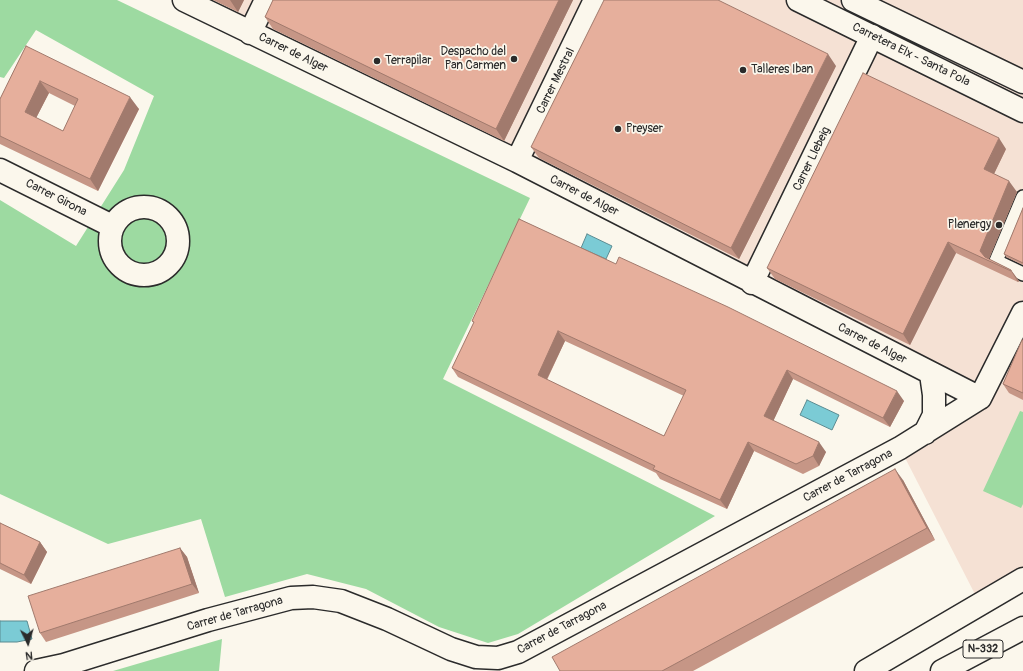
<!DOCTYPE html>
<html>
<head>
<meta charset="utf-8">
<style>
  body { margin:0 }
  #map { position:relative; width:1023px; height:671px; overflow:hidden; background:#fbf7ec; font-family:Pangolin,sans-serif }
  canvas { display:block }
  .north { position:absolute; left:8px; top:623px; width:40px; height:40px; -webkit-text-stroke:3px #fbf7ec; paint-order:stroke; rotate:175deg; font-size:11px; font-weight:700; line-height:16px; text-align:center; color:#2b2b2b }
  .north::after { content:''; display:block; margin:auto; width:14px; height:18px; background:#2b2b2b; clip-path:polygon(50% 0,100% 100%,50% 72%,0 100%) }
</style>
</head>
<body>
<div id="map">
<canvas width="1023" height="671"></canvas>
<div class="north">N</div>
</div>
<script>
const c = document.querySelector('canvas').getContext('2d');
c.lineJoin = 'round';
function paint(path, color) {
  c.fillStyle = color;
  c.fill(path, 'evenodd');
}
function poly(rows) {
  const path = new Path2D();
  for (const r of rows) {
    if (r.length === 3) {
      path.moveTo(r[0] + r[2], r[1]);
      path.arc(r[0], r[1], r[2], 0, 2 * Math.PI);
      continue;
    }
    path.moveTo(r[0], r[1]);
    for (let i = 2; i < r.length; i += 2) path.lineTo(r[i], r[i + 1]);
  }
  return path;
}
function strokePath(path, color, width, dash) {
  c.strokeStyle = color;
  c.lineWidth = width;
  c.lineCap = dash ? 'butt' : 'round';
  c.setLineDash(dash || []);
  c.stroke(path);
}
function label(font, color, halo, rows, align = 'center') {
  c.font = font + ' Pangolin,sans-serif';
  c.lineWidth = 3.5;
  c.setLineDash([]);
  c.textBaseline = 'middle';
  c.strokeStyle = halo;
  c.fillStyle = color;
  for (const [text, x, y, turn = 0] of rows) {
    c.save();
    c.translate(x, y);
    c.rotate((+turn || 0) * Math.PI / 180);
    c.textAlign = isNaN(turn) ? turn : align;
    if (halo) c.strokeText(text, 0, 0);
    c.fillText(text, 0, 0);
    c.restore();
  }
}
const built = poly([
  [184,0,1023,0,1023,579,980,604,900,448,979,399]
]);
const green = poly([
  [0,0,117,0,530,198,443,379,715,516,518,634,488,643,439,627,366,589,307,574,225,597,201,519,108,544,0,494,0,200,76,246,124,170,154,96,36,30,4,78,0,77],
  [1020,411,1023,412,1023,504,1021,508,983,491],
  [222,639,219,671,113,671]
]);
const water = poly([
  [587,234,612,246,606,259,581,248,587,234],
  [807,400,839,415,832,430,800,415,807,400],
  [0,621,27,621,32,639,17,642,0,642,0,621]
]);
const service = poly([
  [1023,197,996,261,1023,274]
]);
const minor = poly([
  [184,0,517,161,980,398],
  [250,33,266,0],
  [517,161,595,0],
  [0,170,112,226],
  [144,241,34],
  [752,283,872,36],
  [980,398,1023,313],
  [925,433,934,415,934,395,931,374],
  [36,671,64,665,208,620,291,598,313,597,341,601,387,619,451,649,476,657,498,658,518,652,900,448,980,398]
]);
const secondary = poly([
  [798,0,1023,111],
  [853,0,1023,82]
]);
const trunk = poly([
  [866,671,1023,579],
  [942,671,1023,628]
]);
const wall = poly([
  [213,0,244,0,238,12],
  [273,0,573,0,504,141,273,29,265,17],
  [26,46,139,109,98,191,0,144,0,99],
  [49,93,75,106,63,131,36,118],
  [836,66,739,259,539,158,531,147],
  [1006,149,994,174,1017,192,989,259,1011,270,1019,281,1018,282,956,253,910,345,775,279,767,268],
  [1023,208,1023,265,1006,257,1004,254],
  [519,219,904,401,890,427,793,379,773,421,826,452,819,466,803,474,754,451,727,509,660,479,656,473,458,377,452,368,474,323,472,321],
  [565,341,684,396,664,436,547,380],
  [1023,340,1023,400,1009,393,1003,384],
  [903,480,935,540,693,671,560,671],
  [0,523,40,542,47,552,31,584,0,569],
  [180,548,187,557,199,593,46,642,40,633]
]);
const shadedWall = poly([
  [230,0,244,0,238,12],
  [559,0,573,0,504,141,496,129],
  [828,54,836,66,739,259,731,248],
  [40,81,49,93,33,124,25,112],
  [130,97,139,109,98,191,90,179],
  [999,138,1006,149,991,180,984,169],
  [1009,181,1017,192,988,261,987,260,980,251],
  [948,242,956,253,910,345,903,334],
  [1011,270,1019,281,1018,282,1011,271],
  [558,331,565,341,544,385,538,375],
  [787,370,793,379,771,426,764,416],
  [897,391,904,401,890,427,883,418],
  [748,442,754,451,727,509,720,500],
  [819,442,826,452,819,466,813,456],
  [895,469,903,480,935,540,927,528],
  [40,542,47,552,31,584,24,575],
  [180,548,187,557,199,593,192,584]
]);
const building = poly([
  [273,0,559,0,496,129,265,17,273,0],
  [604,0,718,0,828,54,731,248,531,147,604,0],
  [26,46,130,97,90,179,0,136,0,99,26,46],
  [40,81,78,99,63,131,25,112,40,81],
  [863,73,999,138,984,169,1009,181,980,251,985,257,1011,270,1011,271,948,242,903,334,767,268,863,73],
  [1023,208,1023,263,1004,254,1023,208],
  [519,219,616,264,619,257,728,307,897,391,883,418,787,370,764,416,819,442,813,456,796,464,748,442,720,500,653,469,655,466,452,368,474,322,472,321,519,219],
  [558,331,686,390,664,436,538,375,558,331],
  [1022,340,1023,340,1023,393,1003,384,1022,340],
  [895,469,927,528,662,671,560,671,552,657,895,469],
  [0,523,40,542,24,575,0,563,0,523],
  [180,548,192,584,40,633,28,596,180,548]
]);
const markers = [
  [514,59,4,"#2b2b2b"],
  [377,61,4,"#2b2b2b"],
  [743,70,4,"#2b2b2b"],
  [618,129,4,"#2b2b2b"],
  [999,225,4,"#2b2b2b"]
];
const shields = [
  [983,649,40]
];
const shieldNames = [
  ["N-332",983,649]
];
const poiNames = [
  ["Despacho del",506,52,"right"],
  ["Pan Carmen",506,66,"right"],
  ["Terrapilar",385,61],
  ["Talleres Iban",751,70],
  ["Preyser",626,129],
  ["Plenergy",991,225,"right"]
];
const streetNames = [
  ["Carrer de Alger",293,53,26],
  ["Carretera Elx - Santa Pola",911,55,26],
  ["Carrer Mestral",556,81,-64],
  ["Carrer Llebeig",812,159,-64],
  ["Carrer de Alger",584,196,27],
  ["Carrer Girona",56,198,27],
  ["Carrer de Alger",872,344,27],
  ["Carrer de Tarragona",848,476,-28],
  ["Carrer de Tarragona",235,614,-16],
  ["Carrer de Tarragona",562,628,-28]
];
paint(built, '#f5e1d4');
paint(green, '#9ddaa1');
paint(water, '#7bcbd5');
strokePath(water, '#5b8b91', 1);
strokePath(service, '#2b2b2b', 16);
strokePath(minor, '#2b2b2b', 25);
strokePath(secondary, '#2b2b2b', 25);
strokePath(trunk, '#2b2b2b', 25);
strokePath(service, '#fbf7ec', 13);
strokePath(minor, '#fbf7ec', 22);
strokePath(secondary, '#fbf7ec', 22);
strokePath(trunk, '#fbf7ec', 22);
paint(wall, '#c69686');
paint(shadedWall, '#a17a6d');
paint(building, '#e6af9c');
strokePath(building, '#a17a6d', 1);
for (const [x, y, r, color] of markers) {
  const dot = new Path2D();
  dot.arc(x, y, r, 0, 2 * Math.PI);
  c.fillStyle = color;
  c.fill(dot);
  strokePath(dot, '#fbf7ec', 1.5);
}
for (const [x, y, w] of shields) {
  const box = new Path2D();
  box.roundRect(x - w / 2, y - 9, w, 18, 3);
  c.fillStyle = '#fbf7ec';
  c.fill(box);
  strokePath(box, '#2b2b2b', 1);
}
label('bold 11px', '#2b2b2b', null, shieldNames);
label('12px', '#2b2b2b', '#fbf7ec', poiNames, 'left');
label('12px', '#2b2b2b', '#fbf7ec', streetNames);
</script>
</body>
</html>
